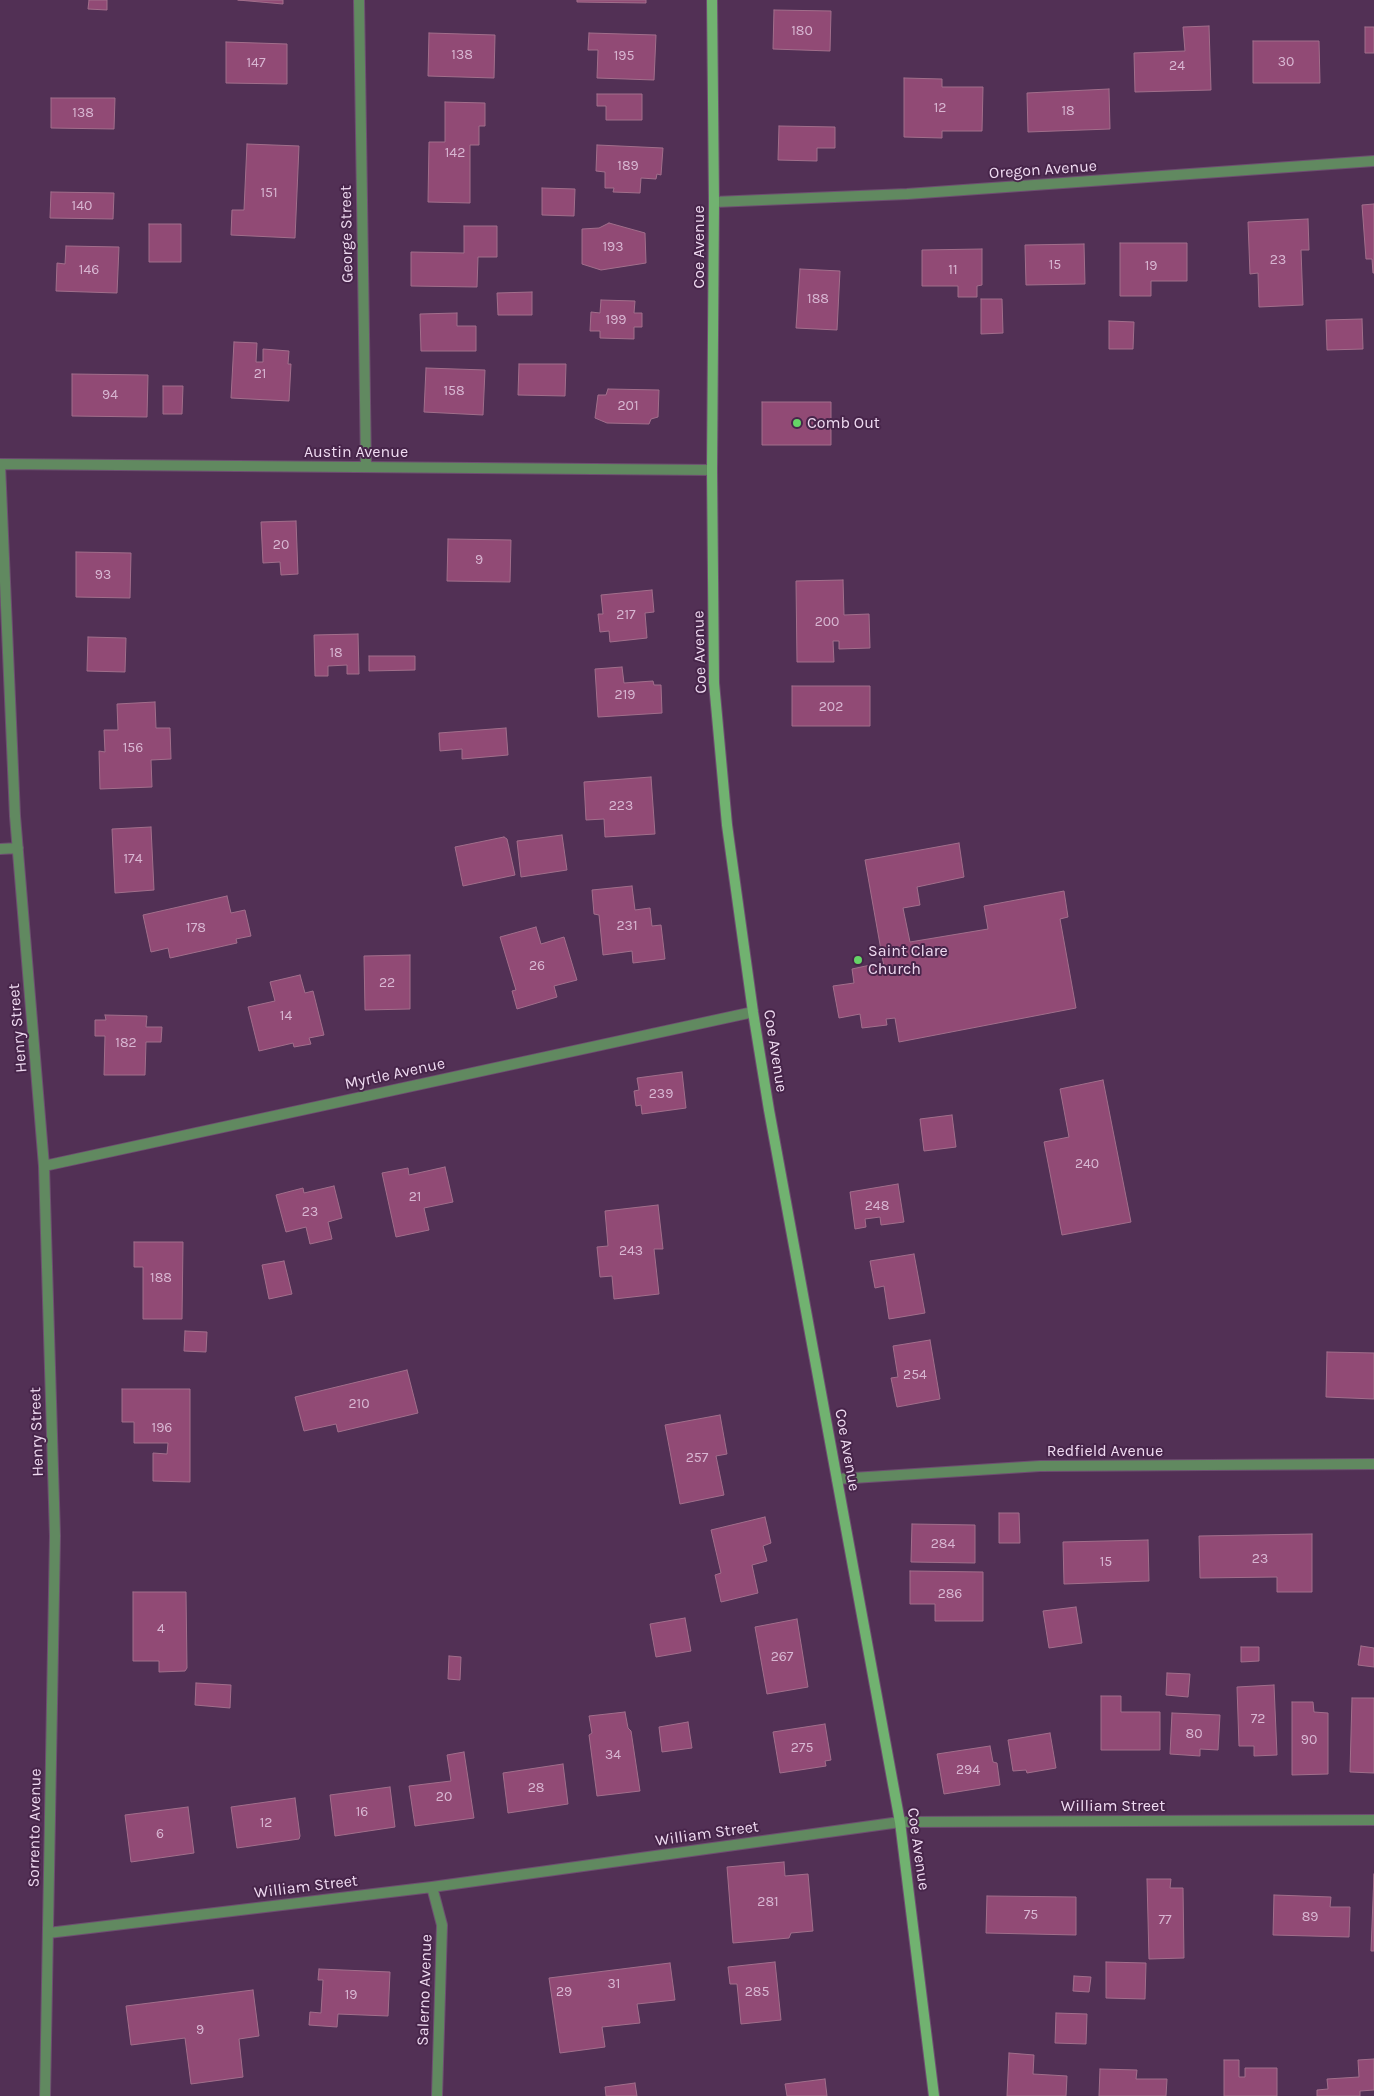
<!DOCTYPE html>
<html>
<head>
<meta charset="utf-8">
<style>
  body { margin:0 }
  canvas { display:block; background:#523055 }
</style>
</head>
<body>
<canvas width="1374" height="2096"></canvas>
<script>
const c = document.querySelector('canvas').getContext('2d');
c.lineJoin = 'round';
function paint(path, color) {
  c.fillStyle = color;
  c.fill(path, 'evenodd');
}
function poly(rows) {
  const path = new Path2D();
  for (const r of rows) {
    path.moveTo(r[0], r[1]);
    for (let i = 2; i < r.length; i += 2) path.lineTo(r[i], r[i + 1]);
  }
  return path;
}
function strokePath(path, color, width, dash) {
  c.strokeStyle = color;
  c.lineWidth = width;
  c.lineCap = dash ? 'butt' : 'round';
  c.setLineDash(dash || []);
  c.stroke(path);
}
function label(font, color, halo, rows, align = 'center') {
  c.font = font + ' Karla,sans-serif';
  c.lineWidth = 4;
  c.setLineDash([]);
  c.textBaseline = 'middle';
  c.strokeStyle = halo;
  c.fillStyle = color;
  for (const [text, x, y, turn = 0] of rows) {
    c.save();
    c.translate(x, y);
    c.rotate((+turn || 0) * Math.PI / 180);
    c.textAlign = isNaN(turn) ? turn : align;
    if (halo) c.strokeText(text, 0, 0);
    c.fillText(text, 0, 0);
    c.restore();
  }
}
const building = poly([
  [89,0,107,0,107,10,88,9,89,0],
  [238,0,283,0,283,4,238,0],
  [577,0,646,0,646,3,577,2,577,0],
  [774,10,831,11,830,51,773,49,774,10],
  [1209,26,1211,90,1135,92,1134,53,1185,51,1183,27,1209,26],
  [1365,27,1374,27,1374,53,1365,53,1365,27],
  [429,33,495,35,494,78,428,76,429,33],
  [589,33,656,35,654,80,597,78,598,50,588,50,589,33],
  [1253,41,1319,41,1320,83,1253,83,1253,41],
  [226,42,287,44,287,84,226,83,226,42],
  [904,78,942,79,942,87,983,87,982,131,942,131,942,138,904,137,904,78],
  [1109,89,1110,129,1028,132,1027,93,1109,89],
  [597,94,642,94,642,120,606,120,606,106,597,106,597,94],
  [51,98,115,98,114,129,51,128,51,98],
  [445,102,485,103,485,126,479,126,479,145,470,145,470,203,428,202,429,142,445,142,445,102],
  [779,126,835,127,835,148,817,148,817,161,778,160,779,126],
  [247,144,299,146,295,238,231,235,232,210,244,210,247,144],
  [597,145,663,148,661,175,657,174,656,179,641,178,640,193,613,192,614,188,605,188,605,172,596,171,597,145],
  [542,188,575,189,574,216,542,215,542,188],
  [51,192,114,193,113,219,50,218,51,192],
  [1374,204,1374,273,1373,273,1372,259,1366,259,1362,205,1374,204],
  [1308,219,1309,250,1301,250,1303,305,1259,307,1258,273,1250,274,1248,222,1308,219],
  [609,223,645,233,646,263,601,270,582,264,582,229,599,228,609,223],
  [149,224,181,224,181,262,149,262,149,224],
  [464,226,497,226,497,257,478,257,477,287,411,286,411,252,464,253,464,226],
  [1120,243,1187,243,1187,281,1151,281,1151,296,1120,296,1120,243],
  [1084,244,1085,284,1026,285,1025,245,1084,244],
  [66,246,119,247,117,293,56,291,57,263,65,264,66,246],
  [982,249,982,285,977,286,977,297,958,297,958,286,922,286,922,250,982,249],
  [800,269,840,271,837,330,796,328,800,269],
  [532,292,532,315,498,315,497,293,532,292],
  [981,299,1002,299,1003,333,981,334,981,299],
  [601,300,635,301,634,313,642,313,642,327,634,327,634,339,600,338,600,331,590,331,591,312,600,313,601,300],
  [457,313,457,326,476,326,476,351,421,351,420,314,457,313],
  [1362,319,1363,349,1327,350,1326,320,1362,319],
  [1109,321,1134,322,1133,349,1109,349,1109,321],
  [234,342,257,343,256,362,263,362,263,349,289,351,288,364,291,364,289,401,231,398,234,342],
  [519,364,566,364,565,396,518,395,519,364],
  [426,368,485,370,483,415,424,412,426,368],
  [72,374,148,375,147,417,72,416,72,374],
  [163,386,183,386,182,414,163,414,163,386],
  [608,389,659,390,658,417,651,419,649,424,607,423,595,418,598,395,606,395,608,389],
  [762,402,831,402,831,445,762,445,762,402],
  [296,521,298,574,281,575,280,562,263,563,261,522,296,521],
  [448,539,511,540,510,582,447,581,448,539],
  [76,552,131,553,130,598,76,597,76,552],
  [843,580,844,615,869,614,870,648,839,649,839,641,833,641,834,662,797,662,796,581,843,580],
  [652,590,654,612,645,613,647,638,610,642,609,631,600,632,598,614,603,614,601,595,652,590],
  [358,634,359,674,347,674,347,665,328,666,328,676,315,676,314,635,358,634],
  [88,637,126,638,125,672,87,671,88,637],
  [369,656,415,656,415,670,369,671,369,656],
  [622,667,624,683,653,681,654,685,661,685,662,713,598,717,595,669,622,667],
  [792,686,870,686,870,726,792,726,792,686],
  [155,702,156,728,170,728,171,759,151,760,152,787,100,789,99,751,105,752,104,730,118,730,117,704,155,702],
  [506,728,508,755,462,759,462,749,440,751,439,733,506,728],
  [651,777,655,834,605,837,604,819,586,820,584,782,651,777],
  [151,827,154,890,115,893,112,829,151,827],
  [562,835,567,870,521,877,517,841,562,835],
  [504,837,507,839,515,875,463,886,455,847,504,837],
  [959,843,964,877,917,887,920,905,903,908,910,942,988,929,984,906,1064,891,1068,917,1060,919,1076,1008,899,1042,895,1018,886,1019,887,1025,862,1028,860,1014,839,1018,833,986,854,983,852,969,875,964,875,968,884,967,865,860,959,843],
  [632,886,635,910,650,908,652,926,661,925,665,959,633,963,632,951,603,955,599,915,594,914,592,890,632,886],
  [227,896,231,913,245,910,251,936,236,939,237,943,170,958,168,948,151,952,143,915,227,896],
  [536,927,541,944,564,937,577,980,554,986,557,997,517,1009,512,991,516,990,500,937,536,927],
  [410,955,410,1009,365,1010,364,956,410,955],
  [300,975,305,993,313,991,324,1035,309,1038,311,1044,294,1047,293,1043,259,1051,248,1007,275,1001,270,982,300,975],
  [105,1015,147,1016,146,1027,162,1027,161,1042,146,1042,145,1075,104,1075,105,1036,95,1036,95,1020,106,1020,105,1015],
  [682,1072,686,1108,642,1114,641,1105,636,1106,634,1091,639,1090,637,1078,682,1072],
  [1103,1080,1131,1222,1062,1235,1044,1142,1069,1137,1060,1089,1103,1080],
  [952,1115,956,1147,924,1151,920,1119,952,1115],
  [445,1167,453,1202,424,1208,429,1230,396,1237,382,1173,408,1168,409,1175,445,1167],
  [898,1184,904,1222,881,1225,880,1217,865,1219,866,1227,855,1229,850,1192,898,1184],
  [334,1186,342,1218,328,1222,332,1239,310,1244,306,1227,286,1232,276,1195,303,1188,304,1193,334,1186],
  [658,1205,663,1249,654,1249,659,1294,614,1299,612,1276,600,1277,597,1247,608,1246,605,1211,658,1205],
  [134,1242,183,1242,182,1319,143,1319,143,1267,134,1267,134,1242],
  [914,1254,925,1313,889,1319,884,1286,875,1288,870,1261,914,1254],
  [284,1261,292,1294,269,1299,262,1265,284,1261],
  [185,1331,207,1332,206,1352,184,1351,185,1331],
  [930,1340,940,1399,897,1407,891,1378,898,1377,893,1346,930,1340],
  [1327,1352,1374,1353,1374,1399,1326,1397,1327,1352],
  [407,1370,418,1413,338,1432,336,1424,304,1431,295,1397,407,1370],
  [122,1389,190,1389,190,1482,153,1481,153,1453,167,1454,168,1443,134,1443,134,1422,122,1422,122,1389],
  [720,1415,727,1454,716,1456,724,1495,680,1504,665,1425,720,1415],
  [999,1513,1019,1513,1020,1543,999,1543,999,1513],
  [765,1517,771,1543,763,1546,767,1561,752,1565,758,1593,721,1602,715,1575,721,1573,711,1530,765,1517],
  [912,1524,975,1525,975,1563,911,1562,912,1524],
  [1312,1534,1312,1592,1277,1592,1277,1577,1200,1578,1199,1536,1312,1534],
  [1148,1540,1149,1581,1064,1584,1063,1542,1148,1540],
  [910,1571,983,1572,983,1621,935,1621,935,1604,910,1604,910,1571],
  [133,1592,186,1592,187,1668,185,1671,159,1672,159,1661,133,1661,133,1592],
  [1076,1607,1082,1643,1049,1648,1043,1611,1076,1607],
  [685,1618,691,1651,656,1657,650,1624,685,1618],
  [797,1619,808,1687,767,1694,755,1627,797,1619],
  [1361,1646,1374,1648,1374,1667,1358,1665,1361,1646],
  [1241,1647,1259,1647,1259,1661,1241,1662,1241,1647],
  [449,1656,461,1657,460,1680,448,1679,449,1656],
  [1167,1673,1190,1674,1188,1697,1166,1695,1167,1673],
  [196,1683,231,1685,230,1708,195,1705,196,1683],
  [1274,1685,1277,1755,1254,1756,1254,1746,1239,1746,1237,1687,1274,1685],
  [1101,1696,1121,1696,1121,1712,1160,1712,1160,1750,1101,1750,1101,1696],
  [1352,1698,1374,1698,1374,1773,1350,1772,1352,1698],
  [1292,1702,1313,1702,1314,1712,1328,1713,1328,1774,1292,1775,1292,1702],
  [625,1712,628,1728,631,1731,640,1791,597,1796,589,1735,592,1733,589,1716,625,1712],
  [1172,1713,1220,1715,1218,1750,1200,1749,1200,1756,1170,1754,1172,1713],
  [688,1722,692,1748,662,1752,659,1727,688,1722],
  [825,1724,831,1760,825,1761,826,1766,780,1773,773,1732,825,1724],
  [1050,1733,1056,1768,1027,1773,1026,1770,1013,1771,1008,1740,1050,1733],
  [990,1746,993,1762,997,1763,1000,1785,944,1794,937,1754,990,1746],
  [464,1752,474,1818,415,1826,409,1786,451,1781,447,1755,464,1752],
  [563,1764,568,1804,508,1813,503,1773,563,1764],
  [390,1787,395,1827,335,1836,330,1795,390,1787],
  [295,1798,300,1836,299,1839,237,1848,231,1807,295,1798],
  [188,1807,194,1853,131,1862,125,1815,188,1807],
  [784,1862,785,1876,808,1874,813,1931,791,1933,789,1938,733,1943,727,1867,784,1862],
  [1374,1874,1374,1951,1371,1951,1374,1874],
  [1147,1879,1171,1879,1170,1888,1183,1888,1184,1958,1149,1959,1147,1879],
  [1274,1895,1331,1897,1330,1907,1350,1907,1349,1937,1273,1935,1274,1895],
  [987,1896,1076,1897,1076,1935,986,1933,987,1896],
  [775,1962,781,2020,741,2024,737,1984,730,1984,728,1967,775,1962],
  [1106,1962,1146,1963,1145,1999,1106,1998,1106,1962],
  [670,1963,675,2000,637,2004,640,2023,602,2027,605,2047,560,2053,549,1978,670,1963],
  [319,1969,390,1972,388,2016,338,2014,337,2027,309,2025,310,2012,321,2013,323,1980,318,1980,319,1969],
  [1074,1976,1091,1977,1089,1992,1073,1991,1074,1976],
  [253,1990,259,2036,239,2039,243,2077,191,2084,185,2038,131,2045,126,2006,253,1990],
  [1056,2013,1087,2014,1086,2044,1055,2043,1056,2013],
  [1009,2053,1034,2055,1033,2074,1067,2076,1066,2096,1007,2096,1009,2053],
  [1374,2059,1374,2090,1360,2091,1360,2096,1317,2096,1317,2090,1328,2089,1327,2079,1359,2077,1358,2060,1374,2059],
  [1224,2060,1239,2060,1239,2077,1245,2077,1245,2068,1277,2068,1277,2096,1224,2096,1224,2060],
  [1100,2069,1137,2070,1136,2079,1167,2079,1166,2096,1099,2096,1100,2069],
  [825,2079,827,2096,787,2096,785,2084,825,2079],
  [635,2083,637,2096,606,2096,605,2087,635,2083]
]);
const street = poly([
  [359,0,366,467],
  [714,202,907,194,1374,161],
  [0,464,712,470],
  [0,465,15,816,44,1166,55,1536,45,2096],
  [0,849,18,848],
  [44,1166,753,1012],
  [837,1479,1040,1466,1374,1464],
  [432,1887,442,1925,437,2096],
  [48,1933,432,1887,900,1822,1374,1820]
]);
const secondary = poly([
  [712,0,714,202,712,470,714,683,727,825,753,1012,769,1110,900,1822,934,2096]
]);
const markers = [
  [797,423,5,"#65d467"],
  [858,960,5,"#65d467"]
];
const numberNames = [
  ["180",802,31],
  ["138",462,55],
  ["195",624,56],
  ["30",1286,62],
  ["147",256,63],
  ["24",1177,66],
  ["12",940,108],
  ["18",1068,111],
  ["138",83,113],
  ["142",455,153],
  ["189",628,166],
  ["151",269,193],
  ["140",82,206],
  ["193",613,247],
  ["23",1278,260],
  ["15",1055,265],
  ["19",1151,266],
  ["146",89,270],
  ["11",953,270],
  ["188",818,299],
  ["199",616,320],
  ["21",260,374],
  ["158",454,391],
  ["94",110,395],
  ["201",628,406],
  ["20",281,545],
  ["9",479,560],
  ["93",103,575],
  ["217",626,615],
  ["200",827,622],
  ["18",336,653],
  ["219",625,695],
  ["202",831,707],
  ["156",133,748],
  ["223",621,806],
  ["174",133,859],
  ["231",627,926],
  ["178",196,928],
  ["26",537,966],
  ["22",387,983],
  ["14",286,1016],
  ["182",126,1043],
  ["239",661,1094],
  ["240",1087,1164],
  ["21",415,1197],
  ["248",877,1206],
  ["23",310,1212],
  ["243",631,1251],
  ["188",161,1278],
  ["254",915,1375],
  ["210",359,1404],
  ["196",162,1428],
  ["257",697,1458],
  ["284",943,1544],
  ["23",1260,1559],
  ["15",1106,1562],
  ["286",950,1594],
  ["4",161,1629],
  ["267",782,1657],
  ["72",1258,1719],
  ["80",1194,1734],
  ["90",1309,1740],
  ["275",802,1748],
  ["34",613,1755],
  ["294",968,1770],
  ["28",536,1788],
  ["20",444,1797],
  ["16",362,1812],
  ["12",266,1823],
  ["6",160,1834],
  ["281",768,1902],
  ["75",1031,1915],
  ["89",1310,1917],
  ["77",1165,1920],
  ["31",614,1984],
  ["29",564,1992],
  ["285",757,1992],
  ["19",351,1995],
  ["9",200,2030]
];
const streetNames = [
  ["Oregon Avenue",1043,170,-4],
  ["George Street",347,234,-91],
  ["Coe Avenue",699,247,-90],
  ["Austin Avenue",356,452],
  ["Coe Avenue",700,652,-92],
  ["Henry Street",18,1028,-95],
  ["Coe Avenue",775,1051,81],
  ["Myrtle Avenue",395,1074,-12],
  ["Henry Street",37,1432,-92],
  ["Coe Avenue",847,1450,80],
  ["Redfield Avenue",1105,1451],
  ["William Street",1113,1806],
  ["Sorrento Avenue",35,1828,-89],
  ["William Street",707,1834,-8],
  ["Coe Avenue",918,1849,82],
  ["William Street",306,1887,-7],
  ["Salerno Avenue",425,1990,-88]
];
const poiNames = [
  ["Comb Out",807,423],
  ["Saint Clare",868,951],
  ["Church",868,969]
];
paint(building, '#914a75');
strokePath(building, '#a16e8b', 1);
strokePath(street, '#6e4f71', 12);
strokePath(secondary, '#6e4f71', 12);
strokePath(street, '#618960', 10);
strokePath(secondary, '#71b270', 10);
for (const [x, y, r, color] of markers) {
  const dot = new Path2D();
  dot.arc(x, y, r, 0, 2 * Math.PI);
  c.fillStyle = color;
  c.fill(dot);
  strokePath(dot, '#47254a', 2);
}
label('14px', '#d8b6d2', null, numberNames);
label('16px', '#efdaf1', '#47254a', streetNames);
label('16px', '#efdaf1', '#47254a', poiNames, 'left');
</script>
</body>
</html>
